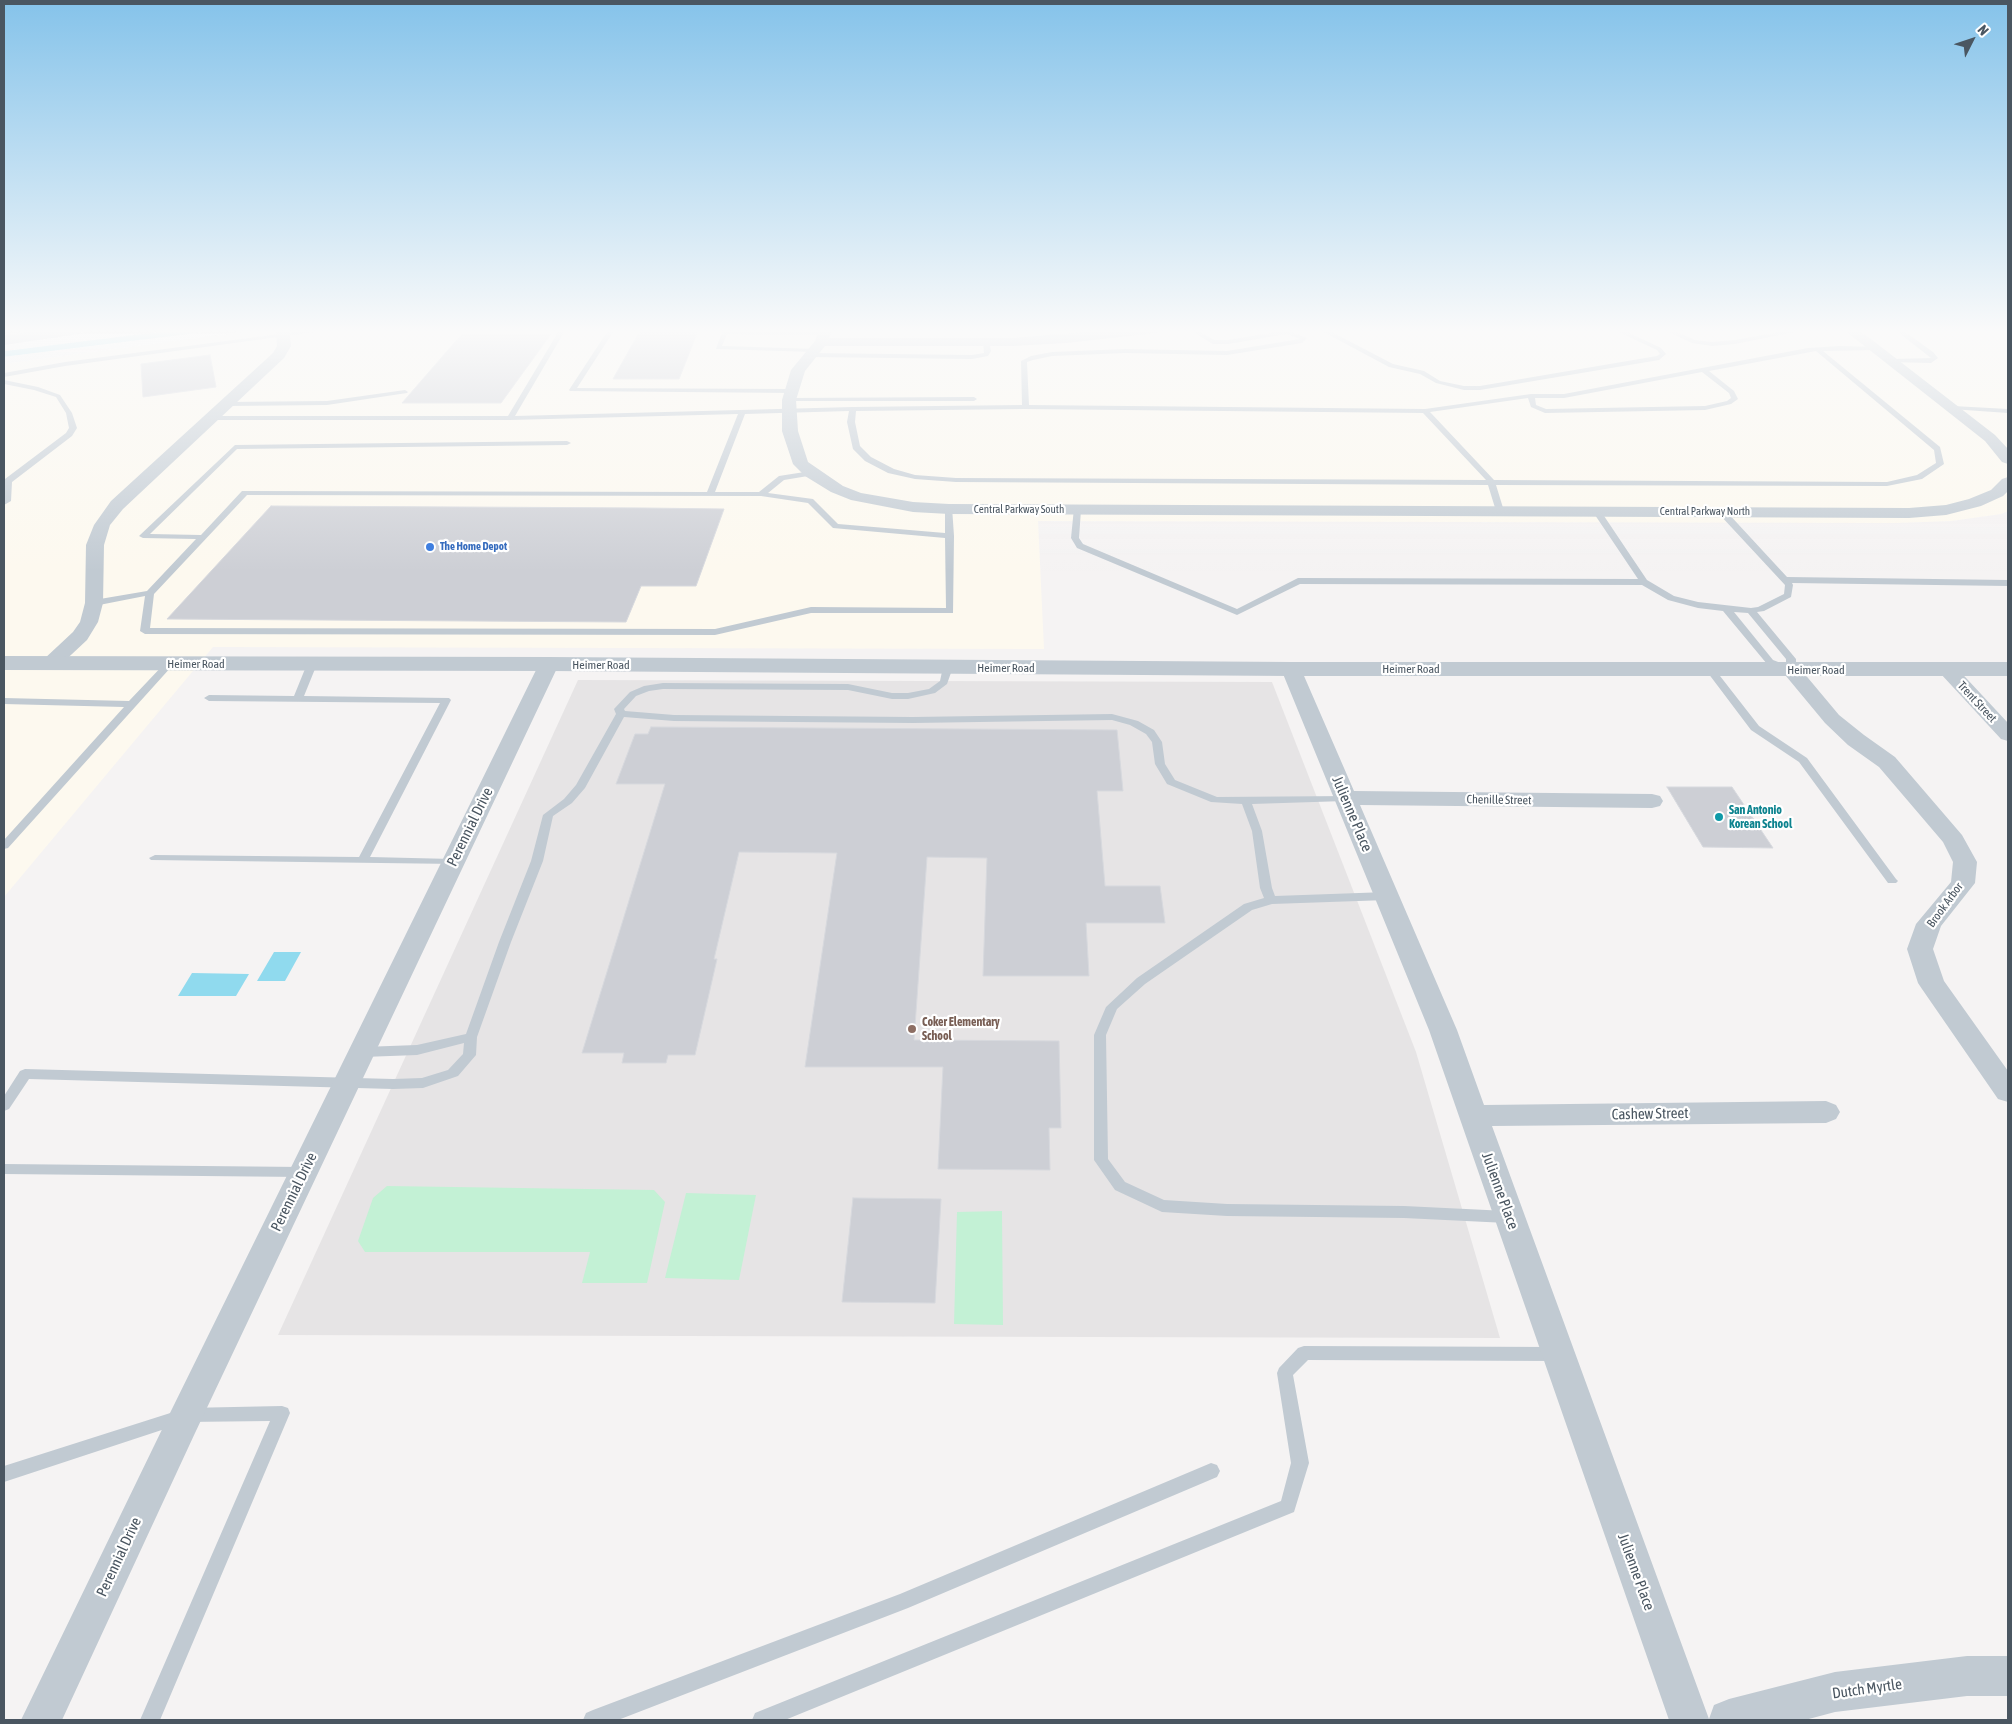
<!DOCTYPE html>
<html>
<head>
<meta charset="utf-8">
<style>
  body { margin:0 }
  #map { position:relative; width:2012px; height:1724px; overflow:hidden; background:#f5f3f3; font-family:"Asap Condensed",sans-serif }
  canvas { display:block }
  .frame { position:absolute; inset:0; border:5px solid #4a5661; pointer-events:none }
  .north { position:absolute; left:1947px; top:15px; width:50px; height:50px; -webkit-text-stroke:4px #fff; paint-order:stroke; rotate:49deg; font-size:14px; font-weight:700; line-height:20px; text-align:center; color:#4a5661 }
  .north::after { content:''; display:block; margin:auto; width:18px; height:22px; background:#4a5661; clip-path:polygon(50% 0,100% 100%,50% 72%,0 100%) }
</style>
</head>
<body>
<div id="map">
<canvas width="2012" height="1724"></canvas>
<div class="frame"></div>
<div class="north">N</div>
</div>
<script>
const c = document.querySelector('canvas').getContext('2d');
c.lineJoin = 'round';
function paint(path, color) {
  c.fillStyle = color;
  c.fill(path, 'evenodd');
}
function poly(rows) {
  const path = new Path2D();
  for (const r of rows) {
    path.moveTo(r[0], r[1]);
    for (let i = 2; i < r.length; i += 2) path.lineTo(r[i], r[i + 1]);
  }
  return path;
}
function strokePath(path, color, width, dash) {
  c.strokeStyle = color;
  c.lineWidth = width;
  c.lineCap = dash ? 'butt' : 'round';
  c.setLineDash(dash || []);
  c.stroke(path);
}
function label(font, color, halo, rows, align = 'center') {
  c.font = font + ' "Asap Condensed",sans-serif';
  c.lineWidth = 4.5;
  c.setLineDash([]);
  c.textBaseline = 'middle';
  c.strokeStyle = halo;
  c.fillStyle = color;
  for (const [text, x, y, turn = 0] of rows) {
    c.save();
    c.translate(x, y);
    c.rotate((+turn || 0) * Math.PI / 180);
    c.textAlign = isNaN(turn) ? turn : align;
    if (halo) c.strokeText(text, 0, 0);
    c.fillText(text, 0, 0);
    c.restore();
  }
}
const commercial = poly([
  [264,329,2008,329,2008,511,2001,514,1951,521,1895,523,1038,521,1044,649,213,647,4,897,4,364]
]);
const education = poly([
  [578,680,1272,682,1416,1052,1500,1338,278,1335]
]);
const green = poly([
  [387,1186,654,1190,665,1202,647,1283,582,1283,590,1252,365,1252,358,1241,373,1198],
  [686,1193,756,1195,739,1280,665,1278],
  [1002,1211,1003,1325,954,1324,957,1212]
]);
const water = poly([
  [274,952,301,952,285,981,257,981],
  [192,973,249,974,236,996,178,996]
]);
const stream = poly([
  [4,354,205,329]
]);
const building = poly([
  [640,331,698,331,679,379,613,379,640,331],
  [462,334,551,334,501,403,402,403,462,334],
  [210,355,216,387,143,397,141,364,210,355],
  [271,506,644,508,724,509,696,586,641,586,626,622,167,619,271,506],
  [651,727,1117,730,1123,791,1097,791,1105,886,1160,886,1165,923,1086,923,1089,976,983,976,987,858,927,857,914,1040,1059,1041,1061,1128,1049,1128,1050,1170,938,1169,943,1067,805,1067,837,853,739,852,714,959,717,959,695,1055,668,1055,666,1063,622,1063,624,1053,582,1053,665,784,616,784,635,734,648,734,651,727],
  [1667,787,1732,787,1773,848,1703,847,1667,787],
  [853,1198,941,1199,935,1303,842,1302,853,1198]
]);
const service = poly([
  [318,329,337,329,65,366,4,377,4,373,65,362,318,329],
  [560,329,566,329,515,416,853,407,1022,405,1021,361,1031,356,1052,352,1125,349,1227,351,1300,339,1287,334,1228,344,1213,344,1188,329,1196,329,1214,340,1228,340,1287,330,1307,338,1302,343,1227,355,1125,353,1052,356,1033,360,1027,362,1029,405,1425,409,1531,394,1564,394,1808,348,1840,346,1875,347,1878,349,1877,350,1823,351,1940,447,1944,464,1922,479,1887,486,1496,485,1504,511,1500,513,1496,511,1488,485,956,482,915,479,888,473,865,461,853,449,847,422,849,411,745,414,715,492,759,492,779,476,811,471,814,471,814,475,784,480,768,493,813,499,838,524,945,533,945,509,952,507,954,536,953,613,811,613,715,635,145,634,140,631,145,596,94,606,90,603,94,600,147,591,196,539,143,538,139,536,235,445,567,441,571,443,567,445,237,449,150,534,201,535,242,491,245,491,707,492,738,414,510,420,211,420,208,418,211,416,508,416,560,329],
  [1816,351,1934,450,1936,463,1917,475,1887,482,1494,480,1430,412,1528,398,1531,407,1545,413,1705,410,1731,404,1738,399,1734,391,1709,371,1816,351],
  [1702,372,1729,393,1731,398,1727,401,1705,406,1546,409,1536,405,1535,398,1564,398,1702,372],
  [1024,409,1423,413,1486,480,956,478,915,475,894,469,871,457,860,446,855,422,856,411,1024,409],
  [247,495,761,496,808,503,833,528,945,538,946,608,811,607,715,629,150,628,154,594,247,495],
  [609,329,615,329,577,388,793,389,796,391,793,393,570,391,569,390,609,329],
  [1318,329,1326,329,1393,364,1424,371,1440,381,1464,386,1480,386,1657,356,1660,354,1657,350,1612,329,1621,329,1661,348,1666,354,1659,360,1480,390,1464,390,1436,383,1420,374,1389,367,1318,329],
  [1662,329,1671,329,1695,340,1712,342,1735,340,1795,329,1810,329,1735,344,1712,346,1692,343,1662,329],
  [1894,329,1901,329,1933,352,1938,358,1931,363,1889,362,1889,360,1891,359,1931,358,1894,329],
  [725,330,825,331,828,333,825,335,727,334,722,346,817,349,818,350,815,352,716,349,722,332,725,330],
  [986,340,989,342,991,351,988,356,972,359,810,357,807,355,810,353,972,355,984,353,983,342,986,340],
  [4,380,38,387,60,395,72,413,77,428,72,436,12,482,11,501,4,505,5,479,66,433,69,428,66,413,56,397,34,390,4,384,4,380],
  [405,390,408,392,407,393,327,405,226,406,223,404,226,402,327,401,405,390],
  [789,398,974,397,977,399,974,401,787,401,787,399,789,398],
  [1953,406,2008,409,2008,413,1951,409,1951,407,1953,406],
  [1074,508,1081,510,1079,538,1083,544,1237,609,1298,578,1638,579,1593,512,1597,510,1600,510,1647,580,1674,596,1698,602,1751,608,1758,607,1784,594,1785,585,1720,515,1719,513,1723,511,1726,511,1787,577,2008,580,2008,586,1792,583,1793,585,1791,597,1764,611,1757,612,1796,659,1796,670,1791,673,1767,664,1723,611,1698,608,1668,600,1642,585,1300,584,1237,615,1077,548,1071,538,1074,508],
  [1734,612,1748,613,1786,659,1786,665,1773,660,1734,612],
  [169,661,172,662,172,666,8,848,4,849,4,840,124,707,4,704,4,698,129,701,166,662,169,661],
  [312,661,317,664,304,696,449,698,451,700,370,857,453,859,457,860,459,862,457,864,151,860,149,858,155,855,359,857,440,703,209,701,204,698,209,695,294,696,307,664,312,661],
  [948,664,953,667,947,684,935,693,908,699,892,699,848,690,663,689,649,691,636,696,624,709,625,711,674,715,913,717,1112,714,1138,721,1154,730,1162,742,1165,764,1175,780,1217,797,1349,796,1350,798,1345,801,1252,804,1262,831,1272,888,1275,896,1387,892,1393,896,1387,900,1272,904,1252,910,1145,984,1117,1009,1106,1035,1108,1159,1125,1182,1164,1200,1227,1204,1404,1206,1507,1211,1512,1213,1514,1217,1512,1221,1507,1223,1404,1218,1227,1216,1162,1212,1115,1190,1094,1160,1094,1035,1106,1007,1137,978,1244,904,1264,898,1260,888,1252,831,1242,804,1211,802,1167,784,1155,764,1152,742,1146,734,1130,725,1112,720,913,723,674,721,624,717,585,788,572,803,553,816,543,861,511,942,477,1037,476,1055,458,1076,423,1088,393,1089,29,1079,9,1109,4,1111,4,1096,20,1071,25,1069,393,1079,422,1078,448,1070,463,1054,464,1043,417,1055,363,1057,358,1055,356,1052,358,1049,363,1047,417,1045,466,1034,499,942,531,861,543,815,564,799,576,785,616,714,614,709,630,692,644,686,663,683,848,684,892,693,908,693,929,689,940,681,943,667,948,664],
  [1710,666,1713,667,1759,726,1807,758,1896,879,1898,881,1896,883,1888,883,1799,762,1751,730,1705,669,1710,666],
  [4,1164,302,1167,307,1168,309,1172,307,1176,302,1177,4,1174,4,1164],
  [1304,1346,1556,1347,1562,1349,1564,1354,1562,1359,1556,1361,1308,1360,1293,1375,1309,1463,1294,1512,785,1720,752,1720,755,1713,1281,1501,1291,1463,1277,1373,1279,1368,1298,1348,1304,1346],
  [282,1406,288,1408,290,1413,160,1720,140,1720,270,1421,186,1422,4,1482,4,1466,186,1408,282,1406],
  [1211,1463,1217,1465,1220,1471,1217,1477,908,1608,618,1720,583,1720,586,1713,593,1710,900,1594,1211,1463]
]);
const minor = poly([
  [276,329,289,329,291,346,284,358,123,509,110,525,104,545,103,603,98,622,87,640,57,668,50,670,43,668,40,664,43,660,73,632,80,622,85,603,86,545,94,525,111,501,273,353,277,346,276,329],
  [820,329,833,329,829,338,1013,338,1118,329,1162,329,1156,333,1066,343,1013,346,825,346,805,371,796,400,798,431,808,462,843,486,861,493,913,502,949,504,1909,508,1946,505,1969,499,1991,490,2002,479,2008,477,2008,491,2003,496,1981,506,1946,515,1909,518,949,514,913,512,851,500,831,492,805,476,793,464,782,431,782,400,791,370,815,341,820,329],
  [1843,329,1858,329,1995,435,2008,449,2008,464,2002,462,1985,441,1843,329],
  [549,658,556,660,559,664,195,1433,62,1720,21,1720,170,1413,539,664,542,660,549,658],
  [1291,663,1298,665,1301,669,1354,791,1652,794,1660,796,1663,801,1660,806,1652,808,1360,805,1457,1030,1484,1105,1826,1101,1836,1105,1840,1112,1836,1119,1826,1123,1492,1126,1709,1719,1714,1705,1729,1699,1835,1672,1967,1656,2008,1656,2008,1696,1967,1696,1835,1712,1805,1720,1669,1720,1429,1030,1281,669,1284,665,1291,663],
  [1947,663,1954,665,2008,723,2008,741,2001,739,1940,673,1937,669,1940,665,1947,663],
  [1791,664,1798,666,1839,715,1864,735,1895,757,1962,835,1977,862,1975,883,1941,926,1933,949,1944,981,2008,1071,2008,1102,1998,1099,1922,989,1918,983,1907,949,1916,924,1951,882,1953,862,1943,842,1879,767,1848,745,1825,723,1781,670,1784,666,1791,664]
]);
const tertiary = poly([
  [4,656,549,657,1291,662,2008,662,2008,676,1291,676,549,671,4,670,4,656]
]);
const secondary = poly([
  [46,329,85,329,83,332,78,334,4,345,4,335,46,329]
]);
const markers = [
  [430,547,5,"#3f7fe0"],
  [1719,817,5,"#0f9aa8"],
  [912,1029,5,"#8d6e63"]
];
const farStreetnames = [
  ["Central Parkway South",1019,510],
  ["Central Parkway North",1705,512]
];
const farShopnames = [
  ["The Home Depot",440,547]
];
const streetNames = [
  ["Heimer Road",196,664],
  ["Heimer Road",601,665],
  ["Heimer Road",1006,668],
  ["Heimer Road",1411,669],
  ["Heimer Road",1816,670],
  ["Trent Street",1977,702,47],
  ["Chenille Street",1499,800,1],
  ["Brook Arbor",1945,905,-54]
];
const cultureNames = [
  ["San Antonio",1729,810],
  ["Korean School",1729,824]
];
const educationNames = [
  ["Coker Elementary",922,1022],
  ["School",922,1036]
];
const nearStreetnames = [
  ["Julienne Place",1352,814,67],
  ["Perennial Drive",470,827,-64],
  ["Cashew Street",1650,1114,-1],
  ["Julienne Place",1500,1191,70],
  ["Perennial Drive",294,1192,-64],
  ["Perennial Drive",119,1557,-65],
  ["Julienne Place",1636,1572,70],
  ["Dutch Myrtle",1867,1689,-8]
];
paint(commercial, '#fdf9ef');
paint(education, '#e6e4e5');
paint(green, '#c3f1d5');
paint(water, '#90daee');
strokePath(stream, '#90daee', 5.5);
paint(building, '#cdcfd5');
strokePath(building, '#d7d9de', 1);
paint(service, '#c1cad2');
paint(minor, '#c1cad2');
paint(tertiary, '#c1cad2');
paint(secondary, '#c1cbd6');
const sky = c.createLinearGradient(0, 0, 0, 571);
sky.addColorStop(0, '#85c3ea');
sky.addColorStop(0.58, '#fafafa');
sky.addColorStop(1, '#fafafa00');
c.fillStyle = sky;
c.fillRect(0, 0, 2012, 571);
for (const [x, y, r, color] of markers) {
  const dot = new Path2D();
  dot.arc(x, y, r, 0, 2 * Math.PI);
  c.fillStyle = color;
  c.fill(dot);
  strokePath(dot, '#fff', 2);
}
label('11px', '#4a5661', '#fff', farStreetnames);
label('bold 11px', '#366cbe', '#fff', farShopnames, 'left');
label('12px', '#4a5661', '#fff', streetNames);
label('bold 12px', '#0d838f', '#fff', cultureNames, 'left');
label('bold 12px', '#785e54', '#fff', educationNames, 'left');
label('15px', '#4a5661', '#fff', nearStreetnames);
</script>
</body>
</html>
